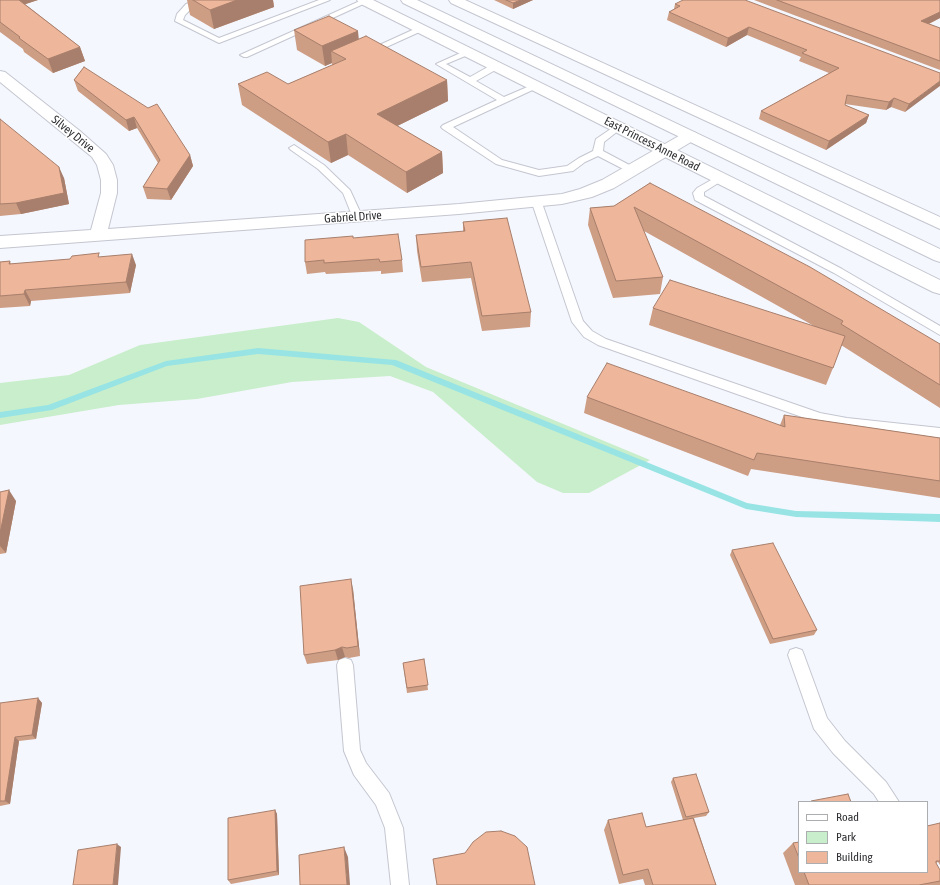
<!DOCTYPE html>
<html>
<head>
<meta charset="utf-8">
<style>
  body { margin:0 }
  #map { position:relative; width:940px; height:885px; overflow:hidden; background:#f5f7ff; font-family:"Asap Condensed",sans-serif }
  canvas { display:block }
  .legend { position:absolute; left:798px; top:801px; width:130px; height:72px; box-sizing:border-box; background:#fff; border:1px solid #acadae; margin:0; padding:5px 7px; list-style:none; font-size:12px; color:#303134 }
  .legend li { display:flex; align-items:center; gap:8px; height:20px }
  .legend b { width:20px; border:1px solid #acadae }
</style>
</head>
<body>
<div id="map">
<canvas width="940" height="885"></canvas>
<ul class="legend">
<li><b style="height:5px;background:#fff"></b>Road</li>
<li><b style="height:11px;background:#c9eecb"></b>Park</li>
<li><b style="height:11px;background:#eeb69a"></b>Building</li>
</ul>
</div>
<script>
const c = document.querySelector('canvas').getContext('2d');
c.lineJoin = 'round';
function paint(path, color) {
  c.fillStyle = color;
  c.fill(path, 'evenodd');
}
function poly(rows) {
  const path = new Path2D();
  for (const r of rows) {
    path.moveTo(r[0], r[1]);
    for (let i = 2; i < r.length; i += 2) path.lineTo(r[i], r[i + 1]);
  }
  return path;
}
function strokePath(path, color, width, dash) {
  c.strokeStyle = color;
  c.lineWidth = width;
  c.lineCap = dash ? 'butt' : 'round';
  c.setLineDash(dash || []);
  c.stroke(path);
}
function label(font, color, halo, rows, align = 'center') {
  c.font = font + ' "Asap Condensed",sans-serif';
  c.lineWidth = 3;
  c.setLineDash([]);
  c.textBaseline = 'middle';
  c.strokeStyle = halo;
  c.fillStyle = color;
  for (const [text, x, y, turn = 0] of rows) {
    c.save();
    c.translate(x, y);
    c.rotate((+turn || 0) * Math.PI / 180);
    c.textAlign = isNaN(turn) ? turn : align;
    if (halo) c.strokeText(text, 0, 0);
    c.fillText(text, 0, 0);
    c.restore();
  }
}
const green = poly([
  [338,318,359,322,426,367,650,460,589,493,563,493,537,482,433,392,390,376,292,382,197,399,119,405,0,425,0,383,69,375,140,345]
]);
const stream = poly([
  [258,348,396,360,747,503,796,511,940,514,940,522,796,517,746,509,392,365,258,354,167,366,52,410,0,418,0,412,48,405,166,361,258,348]
]);
const lane = poly([
  [198,0,209,0,192,8,185,15,183,20,219,38,319,0,330,0,219,43,175,21,177,14,186,4,198,0],
  [362,0,370,1,247,57,244,57,240,55,362,0],
  [419,27,422,27,426,29,371,54,365,54,364,52,419,27],
  [467,50,471,52,470,54,446,64,470,77,493,64,499,64,500,66,499,68,476,81,504,97,532,85,535,84,539,87,453,127,502,160,539,170,567,166,579,158,593,151,596,139,618,124,623,127,604,142,603,151,635,168,637,170,635,172,629,172,598,156,585,162,573,171,539,176,496,164,443,129,441,127,443,125,497,100,436,64,467,50],
  [294,145,324,165,350,190,362,216,361,218,353,218,343,193,318,169,291,150,289,148,294,145],
  [720,175,725,178,723,180,704,192,704,196,842,269,940,326,940,335,834,273,695,200,693,193,697,188,720,175],
  [537,200,542,203,583,321,592,331,606,339,820,413,847,418,940,428,940,438,847,428,819,423,598,345,584,337,572,322,532,203,537,200],
  [796,648,802,650,804,655,827,718,845,741,886,782,899,802,879,802,874,794,833,753,814,729,788,655,790,650,796,648],
  [345,658,351,660,353,665,360,750,366,763,389,793,403,828,409,885,391,885,385,828,376,805,354,775,344,751,337,665,339,660,345,658]
]);
const street = poly([
  [449,0,465,0,940,217,940,229,451,3,449,0],
  [0,71,5,72,80,131,106,154,113,165,117,180,117,193,108,229,459,204,562,194,580,189,602,180,684,133,690,131,696,133,698,136,696,139,614,188,592,197,562,204,459,214,0,248,0,236,91,230,101,193,101,180,97,165,92,157,0,82,0,71]
]);
const secondary = poly([
  [357,0,373,0,940,280,940,294,933,292,359,3,357,0],
  [401,0,417,0,940,249,940,262,934,260,403,3,401,0]
]);
const wall = poly([
  [0,0,38,0,25,4,80,47,85,61,53,73,24,52,23,49,0,32],
  [187,0,273,0,274,7,214,29,190,15],
  [494,0,533,0,513,9],
  [754,0,940,0,940,18,929,24,940,28,940,70],
  [675,4,940,73,905,112,891,107,886,110,845,104,845,105,869,115,866,123,826,150,759,119,761,111,829,73,799,61,801,57,747,35,726,47,667,20,669,12,674,9],
  [294,30,358,31,358,39,447,80,448,101,397,126,442,152,443,173,407,193,348,155,331,163,242,105,238,84,288,84,332,65,332,63,325,66,297,50],
  [84,67,190,155,193,166,171,200,147,199,143,187,158,163,137,128,129,131,78,91,74,80],
  [0,119,64,178,69,204,21,214,0,216],
  [650,183,940,344,940,408,841,345,833,368,826,385,649,325,653,308,814,326,644,231,663,277,660,294,613,298,588,225,590,208,614,206],
  [463,222,531,312,530,327,482,331,471,278,422,282,417,251,416,235,463,232],
  [353,238,402,260,403,272,381,274,381,271,326,274,325,272,307,274,305,262],
  [101,257,136,265,130,293,31,301,30,306,0,308,0,262,10,261,11,264],
  [587,397,780,425,784,415,940,438,940,498,751,469,748,476,584,413],
  [0,492,16,501,6,553,0,554],
  [732,550,817,630,814,635,770,644,730,555],
  [353,589,360,656,349,658,345,657,338,660,307,664,304,655],
  [424,659,428,690,407,693,403,663],
  [38,698,42,703,36,739,19,741,10,804,0,806,0,705],
  [673,778,709,812,706,816,694,818,716,885,645,885,643,879,619,884,604,830,608,820,646,827,683,820,671,782],
  [275,810,277,814,279,875,231,884,228,880],
  [940,823,940,865,938,862,936,863,940,881,940,885,795,885,783,853,793,843,799,842,799,872,927,872]
]);
const shadedWall = poly([
  [14,0,38,0,17,7],
  [237,0,273,0,274,7,214,29,210,10],
  [521,0,533,0,513,9,513,3],
  [940,12,940,18,918,29,921,21],
  [749,27,747,35,726,47,728,38],
  [358,31,360,51,331,51,332,63,325,66,322,46],
  [80,47,85,61,53,73,48,59],
  [447,80,448,101,379,135,377,114],
  [940,81,940,86,905,112,909,104],
  [894,98,891,107,886,110,889,102],
  [869,115,866,123,826,150,829,141],
  [134,117,137,128,129,131,126,120],
  [346,134,348,155,331,163,328,142],
  [442,152,443,173,407,193,406,172],
  [190,155,193,166,171,200,167,189],
  [59,167,64,178,69,204,21,214,16,203],
  [132,254,136,265,130,293,126,282],
  [25,290,31,301,30,306,24,294],
  [9,490,16,501,6,553,0,546,0,533],
  [351,579,353,589,360,656,358,646],
  [342,647,345,657,338,660,335,650],
  [38,698,42,703,36,739,32,735],
  [15,737,19,741,10,804,5,801],
  [275,810,277,814,279,875,277,871],
  [117,844,121,847,118,885,113,885],
  [344,847,348,857,350,885,347,885]
]);
const building = poly([
  [0,0,19,0,80,47,48,59,19,38,20,37,0,22,0,0],
  [193,0,237,0,210,10,193,0],
  [506,0,521,0,513,3,506,0],
  [683,0,745,0,940,73,940,81,909,104,894,98,889,102,847,95,845,105,869,115,829,141,761,111,839,68,802,53,807,50,749,27,728,38,669,12,680,6,675,4,683,0],
  [777,0,940,0,940,12,921,21,940,28,940,61,777,0],
  [329,16,358,31,322,46,294,30,329,16],
  [366,36,447,80,377,114,442,152,406,172,346,134,328,142,238,84,267,72,288,84,346,59,331,51,366,36],
  [84,67,148,108,157,104,190,155,167,189,143,187,160,160,134,117,126,120,74,80,84,67],
  [0,119,59,167,64,193,16,203,0,204,0,119],
  [650,183,810,267,940,344,940,385,841,324,843,321,634,207,663,277,616,281,590,208,614,206,650,183],
  [507,218,531,312,482,316,471,262,421,267,416,235,465,231,463,222,507,218],
  [398,234,402,260,380,262,379,259,324,263,324,260,305,262,305,240,353,236,353,238,398,234],
  [99,253,98,257,132,254,126,282,25,290,24,294,0,296,0,262,10,261,9,264,70,259,72,256,99,253],
  [670,280,845,336,833,368,653,308,670,280],
  [607,363,785,427,784,415,940,438,940,481,757,453,754,460,587,397,607,363],
  [9,490,0,533,0,492,9,490],
  [773,543,817,630,773,639,732,550,773,543],
  [351,579,358,646,347,648,342,647,335,650,304,655,300,586,351,579],
  [424,659,428,685,407,688,403,663,424,659],
  [38,698,32,735,15,737,5,801,0,801,0,703,38,698],
  [696,774,709,812,686,817,673,778,696,774],
  [848,794,851,802,812,802,811,801,848,794],
  [275,810,277,871,228,880,228,818,275,810],
  [642,813,646,827,693,818,716,885,653,885,648,869,623,875,608,820,642,813],
  [940,823,940,861,936,861,936,863,940,870,940,881,919,885,809,885,804,872,927,872,927,826,940,823],
  [501,831,515,836,527,847,535,885,437,885,433,859,465,853,473,842,486,832,501,831],
  [799,842,799,858,793,843,799,842],
  [117,844,113,885,73,885,78,850,117,844],
  [344,847,347,885,300,885,299,855,344,847]
]);
const farStreetnames = [
  ["Silvey Drive",73,134,39],
  ["East Princess Anne Road",652,144,27],
  ["Gabriel Drive",353,217,-4]
];
paint(green, '#c9eecb');
paint(stream, '#98e4e4');
strokePath(lane, '#c4c6d0', 2);
strokePath(street, '#c4c6d0', 2);
strokePath(secondary, '#c4c6d0', 2);
paint(lane, '#fff');
paint(street, '#fff');
paint(secondary, '#fff');
paint(wall, '#cd9d84');
paint(shadedWall, '#a77f6c');
paint(building, '#eeb69a');
strokePath(building, '#a77f6c', 1);
label('12px', '#303134', '#fff', farStreetnames);
</script>
</body>
</html>
